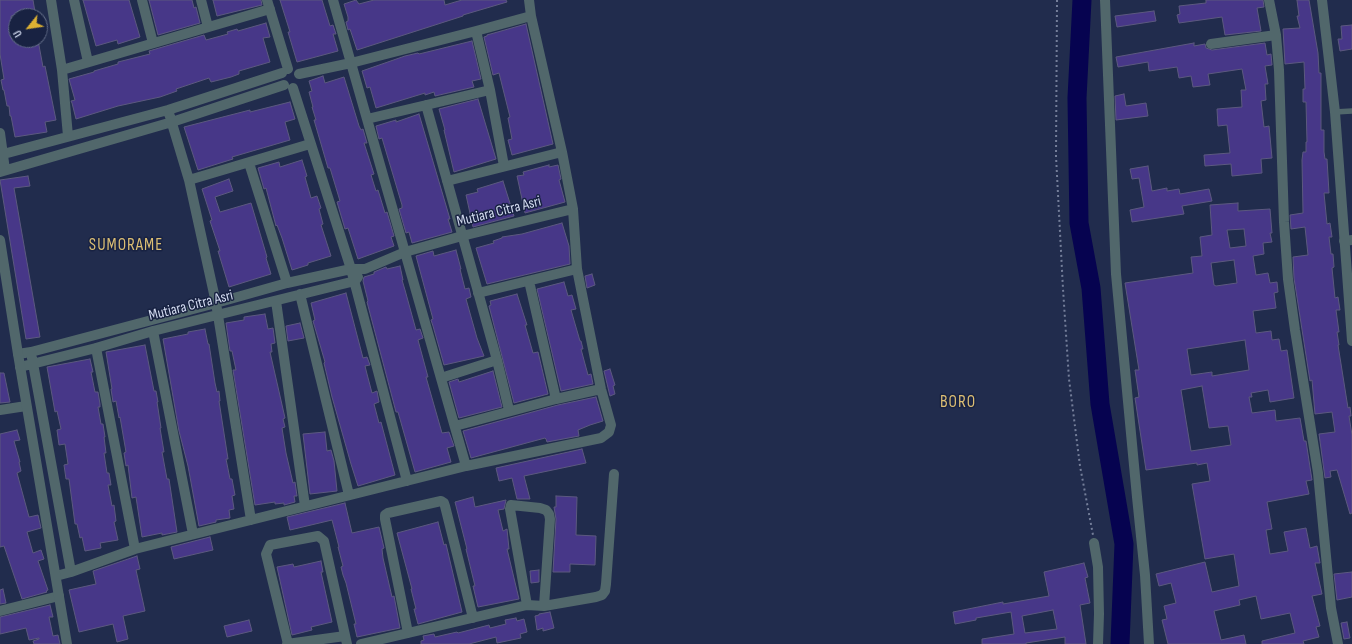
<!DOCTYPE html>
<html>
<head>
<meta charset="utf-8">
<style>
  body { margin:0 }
  #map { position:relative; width:1352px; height:644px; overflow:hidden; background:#212c4d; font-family:"Sofia Sans Condensed",sans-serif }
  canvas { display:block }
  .north { position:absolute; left:8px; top:8px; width:40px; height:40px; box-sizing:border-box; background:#182242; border:1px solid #626c87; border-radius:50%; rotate:240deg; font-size:11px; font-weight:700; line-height:16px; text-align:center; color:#d2daef }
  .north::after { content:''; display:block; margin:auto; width:14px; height:18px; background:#ddb133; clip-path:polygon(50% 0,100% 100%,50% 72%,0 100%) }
</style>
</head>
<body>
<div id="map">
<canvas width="1352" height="644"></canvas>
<div class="north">U</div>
</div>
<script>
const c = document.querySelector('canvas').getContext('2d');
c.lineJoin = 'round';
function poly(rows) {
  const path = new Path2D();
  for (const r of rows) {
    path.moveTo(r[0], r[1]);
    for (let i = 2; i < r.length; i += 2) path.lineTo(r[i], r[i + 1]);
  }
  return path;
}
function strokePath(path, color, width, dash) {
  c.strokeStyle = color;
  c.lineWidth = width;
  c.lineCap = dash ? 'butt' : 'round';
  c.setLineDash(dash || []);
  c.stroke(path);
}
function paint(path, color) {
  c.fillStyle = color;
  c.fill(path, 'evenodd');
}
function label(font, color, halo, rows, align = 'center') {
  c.font = font + ' "Sofia Sans Condensed",sans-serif';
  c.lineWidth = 3;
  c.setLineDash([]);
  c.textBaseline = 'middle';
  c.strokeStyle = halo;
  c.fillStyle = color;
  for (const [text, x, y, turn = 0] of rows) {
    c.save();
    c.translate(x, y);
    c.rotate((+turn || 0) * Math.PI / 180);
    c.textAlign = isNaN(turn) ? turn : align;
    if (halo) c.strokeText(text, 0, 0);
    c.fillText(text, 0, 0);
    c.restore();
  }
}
const river = poly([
  [1082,0,1077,98,1079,223,1091,288,1100,404,1124,544,1120,644]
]);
const building = poly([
  [0,0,33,0,35,12,11,16,14,40,38,40,43,67,45,66,56,120,45,122,47,132,15,137,11,116,10,116,9,106,7,106,4,90,3,90,1,80,4,79,0,54,0,0],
  [83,0,129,0,140,37,118,44,117,40,96,46,83,0],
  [149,0,192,0,194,8,196,7,200,23,158,35,149,0],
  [213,0,261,0,262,5,217,16,213,0],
  [280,0,322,0,330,26,333,25,336,34,333,34,338,51,297,62,288,32,290,32,280,0],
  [356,0,359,4,374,0,444,0,445,5,462,0,506,0,507,2,463,15,463,16,357,50,350,29,348,30,346,22,348,21,348,17,344,4,356,0],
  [1206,0,1263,0,1264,7,1257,8,1261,31,1225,35,1222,17,1179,23,1177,15,1180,14,1179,6,1206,3,1206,0],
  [1297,0,1309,0,1318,53,1319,73,1321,73,1321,130,1324,130,1324,152,1325,159,1327,159,1329,193,1324,193,1327,224,1330,223,1332,237,1329,237,1331,254,1333,254,1334,267,1332,268,1335,298,1338,297,1340,310,1336,310,1339,332,1337,332,1339,345,1338,345,1348,408,1350,407,1351,416,1349,416,1352,435,1352,513,1350,514,1337,470,1330,471,1331,477,1325,478,1319,434,1335,432,1332,412,1315,414,1312,380,1310,381,1294,278,1293,257,1308,255,1305,227,1291,229,1290,215,1303,213,1302,160,1303,152,1306,152,1306,142,1307,142,1306,102,1303,102,1303,89,1305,89,1304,62,1285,64,1283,29,1300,28,1297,16,1299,16,1297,0],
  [1154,11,1156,21,1117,27,1115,16,1154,11],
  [266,23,270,37,263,38,270,62,239,71,239,74,231,77,211,82,209,78,176,89,177,91,160,97,118,106,76,119,72,103,71,101,75,100,69,79,94,72,94,71,118,64,118,62,150,54,149,51,204,35,206,40,228,34,227,32,237,29,238,31,266,23],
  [526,24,553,144,512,155,508,140,512,139,508,118,510,117,499,73,493,75,484,37,487,36,487,35,526,24],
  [1352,25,1352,49,1340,51,1338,39,1342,39,1341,26,1352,25],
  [472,41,481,79,472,81,474,87,435,96,434,92,425,95,425,93,376,108,370,87,367,88,362,71,405,56,418,53,419,54,472,41],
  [1194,43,1194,46,1205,44,1206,48,1212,50,1265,43,1267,55,1271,54,1272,65,1265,66,1268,84,1265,84,1266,100,1261,101,1264,127,1269,126,1272,158,1261,159,1262,173,1232,176,1231,164,1205,166,1204,155,1230,153,1227,125,1218,126,1217,109,1242,107,1241,90,1246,90,1242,69,1208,74,1210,85,1193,87,1191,76,1179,78,1177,67,1149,71,1148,62,1118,67,1116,57,1194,43],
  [323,76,325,83,344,77,359,126,361,130,363,129,367,143,364,143,374,174,371,175,376,191,378,190,385,213,387,212,394,236,391,237,394,246,358,259,348,228,345,229,337,202,340,201,330,168,328,168,319,137,314,120,316,120,312,107,313,107,309,92,312,91,309,81,323,76],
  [1124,94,1126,106,1146,103,1148,116,1116,120,1115,96,1124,94],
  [478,99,496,159,454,172,444,130,445,130,439,109,478,99],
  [290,102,295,119,285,122,290,140,232,157,233,159,198,170,184,127,250,110,250,112,290,102],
  [419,114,450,219,448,219,452,232,412,243,409,232,406,233,399,209,402,208,402,205,382,138,379,139,376,126,396,120,396,122,419,114],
  [302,160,307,176,305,177,311,198,317,196,321,208,319,209,323,224,321,225,331,256,308,263,308,265,292,270,282,238,277,225,276,226,266,188,264,189,258,168,279,162,280,167,302,160],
  [549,165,549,167,558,165,561,179,559,180,565,202,525,213,517,176,524,175,523,172,549,165],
  [1148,166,1152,191,1167,188,1167,191,1179,189,1180,194,1209,189,1212,201,1182,206,1184,214,1132,222,1130,210,1144,207,1139,178,1132,179,1130,169,1148,166],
  [28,176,30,186,14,188,40,337,26,339,0,180,28,176],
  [229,179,233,191,215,197,220,212,251,203,267,257,266,258,271,274,229,287,218,251,220,251,210,221,212,220,202,189,229,179],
  [503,181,514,216,473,227,466,195,478,192,477,189,503,181],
  [1238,203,1238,211,1270,209,1272,233,1270,233,1272,242,1263,243,1264,254,1253,256,1256,275,1268,273,1270,283,1277,282,1278,292,1274,293,1276,308,1253,311,1256,333,1271,331,1272,340,1279,339,1281,351,1287,350,1294,398,1270,402,1268,390,1251,393,1252,397,1249,397,1252,413,1275,410,1276,421,1300,418,1304,441,1306,441,1312,480,1306,481,1309,494,1267,502,1272,529,1266,530,1270,554,1288,551,1284,532,1306,528,1310,548,1317,546,1320,563,1315,563,1322,594,1312,596,1320,626,1316,627,1319,637,1303,641,1304,644,1262,644,1262,641,1295,633,1290,613,1261,619,1256,596,1239,600,1240,605,1214,611,1221,640,1244,635,1246,644,1168,644,1162,620,1167,619,1164,606,1176,603,1171,583,1159,586,1156,574,1205,562,1212,592,1239,586,1234,554,1205,559,1192,484,1210,481,1207,463,1197,465,1197,463,1146,470,1135,398,1139,397,1135,370,1139,370,1125,283,1193,273,1191,257,1202,256,1200,237,1212,235,1210,205,1238,203],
  [1244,229,1246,246,1230,248,1227,230,1244,229],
  [1234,260,1237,283,1216,286,1214,285,1211,263,1234,260],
  [1245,340,1249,370,1212,376,1212,372,1191,375,1187,349,1245,340],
  [1202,386,1209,428,1228,426,1231,445,1191,451,1181,390,1202,386],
  [562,223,569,246,570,264,487,284,476,248,494,243,493,241,502,238,502,237,522,234,562,223],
  [456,250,461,269,460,269,465,289,469,288,471,297,466,299,477,338,484,356,444,365,433,326,431,320,433,319,416,256,433,251,434,256,456,250],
  [400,266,403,280,402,280,405,290,416,330,420,329,423,338,418,340,428,377,426,377,442,433,449,432,454,446,447,448,451,462,415,472,398,412,396,412,367,302,368,301,363,281,364,277,374,274,374,272,386,267,387,269,400,266],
  [592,274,595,285,587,288,585,276,592,274],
  [564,282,568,296,572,295,576,309,571,310,580,341,581,341,583,349,581,349,588,375,591,374,593,384,561,391,537,289,564,282],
  [346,293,363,358,367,357,370,365,365,366,367,374,372,393,377,391,379,402,374,404,379,423,381,422,395,475,358,486,351,464,332,397,324,363,325,362,313,321,315,320,311,303,346,293],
  [517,294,527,325,525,325,533,353,538,352,548,394,514,403,489,306,491,305,490,301,517,294],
  [265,314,268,329,273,328,275,343,271,344,272,352,270,352,285,418,283,419,285,427,282,428,286,453,293,483,295,482,297,496,294,496,295,502,284,505,284,503,275,504,275,502,255,505,233,370,236,370,232,351,230,351,226,323,244,320,244,317,265,314],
  [300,323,304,338,288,341,286,326,300,323],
  [205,329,208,344,209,344,215,383,217,392,219,391,220,401,219,401,228,459,226,459,230,479,232,479,235,495,232,496,234,509,229,510,230,518,216,520,216,522,199,526,188,466,179,431,163,339,188,334,188,332,205,329],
  [145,345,154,391,156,391,158,402,157,402,161,428,160,428,164,452,162,452,167,479,169,479,177,532,162,535,162,533,142,537,136,497,132,498,128,465,126,466,124,453,126,452,120,417,119,418,116,401,113,402,111,389,112,389,106,352,145,345],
  [90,359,93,372,91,372,95,392,98,392,100,404,100,407,98,407,101,424,103,424,105,437,104,437,106,453,104,453,107,473,109,473,111,485,108,485,112,506,114,505,116,521,114,522,118,540,100,543,101,548,85,551,82,537,80,538,77,524,75,524,69,479,66,479,64,465,68,464,65,444,59,445,57,430,61,429,57,411,55,412,47,367,90,359],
  [610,369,615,385,613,386,615,394,610,396,604,371,610,369],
  [493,371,502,407,459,418,449,382,458,379,459,382,493,371],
  [0,373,4,373,10,402,0,403,0,373],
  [596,397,603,421,590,425,578,430,579,436,547,442,546,439,545,438,471,458,463,431,558,405,596,397],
  [17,430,20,440,14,441,20,462,19,462,21,471,17,473,29,517,38,515,41,528,27,532,33,553,41,550,44,559,38,561,48,590,46,591,47,592,22,599,4,546,0,547,0,434,17,430],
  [325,432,327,451,331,450,334,461,337,491,310,494,303,434,325,432],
  [582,449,586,463,524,476,530,499,517,499,512,478,499,481,496,468,582,449],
  [556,496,577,497,576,535,596,536,595,565,570,564,570,572,553,572,556,519,554,507,556,507,556,496],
  [473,497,475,507,506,500,504,509,498,510,503,531,507,529,509,549,507,549,519,599,478,607,473,586,475,586,466,549,467,549,455,502,473,497],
  [345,503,352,533,379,527,384,548,382,549,383,558,392,597,394,596,400,628,357,637,354,624,356,624,346,583,343,575,341,567,343,566,338,547,339,547,332,520,290,530,287,517,345,503],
  [438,522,444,545,446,544,462,612,418,624,414,609,416,609,411,589,412,589,397,533,438,522],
  [210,537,213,550,174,559,171,547,210,537],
  [137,556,140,569,136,570,145,611,123,616,128,639,117,642,113,624,79,632,69,590,96,584,93,571,137,556],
  [321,561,323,572,321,572,332,622,311,627,312,630,292,635,277,567,293,564,294,567,321,561],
  [1084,563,1088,577,1085,578,1090,603,1080,605,1086,644,1065,644,1065,637,1026,643,1026,644,982,644,982,639,1014,634,1011,612,976,618,976,620,955,624,953,612,1003,602,1003,604,1049,596,1044,572,1084,563],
  [1053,610,1057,629,1025,633,1022,616,1053,610],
  [539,570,539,582,531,583,530,571,539,570],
  [1352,572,1352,597,1337,600,1334,574,1352,572],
  [3,589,6,603,0,604,0,590,3,589],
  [50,605,53,617,49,617,53,636,58,635,60,644,34,644,33,641,39,639,39,638,29,640,26,628,0,634,0,617,50,605],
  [550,612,554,628,543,631,543,628,537,630,535,616,539,615,539,614,550,612],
  [516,618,517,621,524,619,527,632,520,634,521,638,497,643,496,637,469,644,421,644,421,641,424,640,423,636,434,634,435,637,457,632,458,633,489,625,490,628,506,624,505,620,516,618],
  [249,620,252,631,227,637,224,626,249,620],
  [1347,622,1350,638,1344,639,1341,623,1347,622]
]);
const path = poly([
  [1057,0,1056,156,1063,289,1069,379,1080,466,1093,535]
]);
const service = poly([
  [1335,112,1352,111]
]);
const minor = poly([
  [51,0,62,70,68,136],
  [74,0,88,62],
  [142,0,153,43],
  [201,0,208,27],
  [267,0,288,69],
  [333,0,466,466],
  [1105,0,1116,274,1137,497,1145,575,1149,644],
  [1269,0,1276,35,1279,70,1284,222,1288,279,1295,330,1318,473,1331,608,1338,644],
  [476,31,490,90,504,166],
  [1211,44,1276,35],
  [62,70,270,9],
  [299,74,351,63,476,31,531,16],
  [293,88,351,269,407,481],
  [426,105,497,360,509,410],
  [168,110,189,180,216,303,251,520],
  [367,119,490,90],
  [0,133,5,170],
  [0,155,168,110,282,73],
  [249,163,287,283],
  [0,172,172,122,284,85],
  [189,180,310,144],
  [447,181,562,152],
  [1344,241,1352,240],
  [529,281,556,399],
  [478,293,577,269],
  [300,294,349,495],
  [276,301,305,506],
  [153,331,193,534],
  [96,348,135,549],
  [18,354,31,352,216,303,287,283,351,269,365,269,405,252,462,236,573,209],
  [32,358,71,572,56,576],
  [20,367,96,348,153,331,217,315,355,281,358,277],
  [441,378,497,360],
  [0,410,26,406],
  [455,426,556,399,601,389],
  [1094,543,1098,567,1099,614,1098,644],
  [71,572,135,549,466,466,601,438,609,432,611,425,601,389,577,269,573,209,562,152,531,16,529,0],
  [527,605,510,509,511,505,540,508,546,510,549,514,550,519,544,606],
  [0,611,59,596],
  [408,633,385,519,385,515,388,513,441,501,444,503,445,506,473,618],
  [287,644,345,636],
  [288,644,266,554,270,545,318,536,324,541,347,644],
  [361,644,527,605,544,606,596,597,602,595,605,591,606,584,614,474]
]);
const tertiary = poly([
  [1322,0,1335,112,1352,341],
  [0,240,18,354,67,644]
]);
const streetNames = [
  ["Mutiara Citra Asri",499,212,-14],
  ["Mutiara Citra Asri",191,306,-14]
];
const quarterNames = [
  ["SUMORAME",126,246],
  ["BORO",958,403]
];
strokePath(river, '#060350', 19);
paint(building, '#473788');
strokePath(building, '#5c597f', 1);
strokePath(path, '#757f9a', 2, [2, 3]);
strokePath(service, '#51676b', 5.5);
strokePath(minor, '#51676b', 10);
strokePath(tertiary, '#51676b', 10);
label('15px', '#d2daef', '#182242', streetNames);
c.letterSpacing = '1px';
label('17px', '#ddbf74', '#182242', quarterNames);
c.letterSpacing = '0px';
</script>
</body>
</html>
